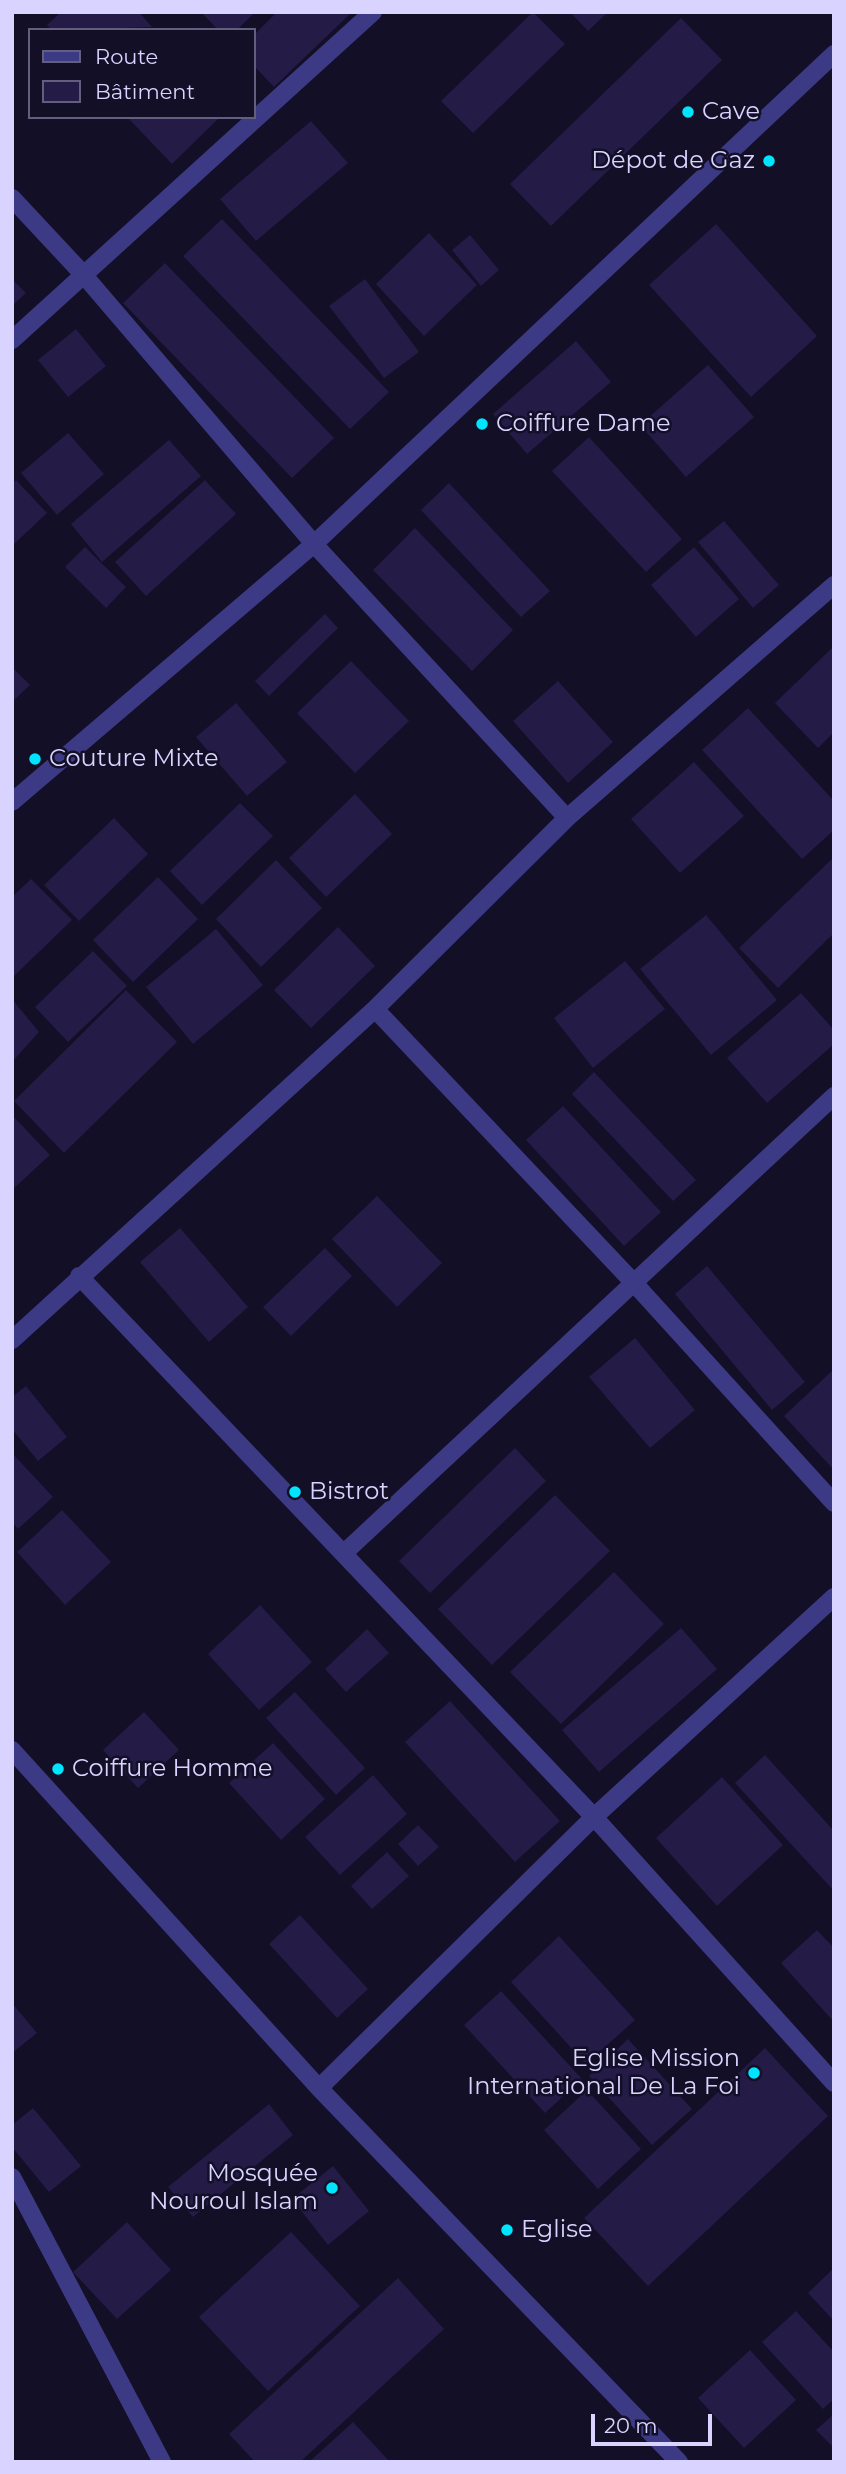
<!DOCTYPE html>
<html>
<head>
<meta charset="utf-8">
<style>
  body { margin:0 }
  #map { position:relative; width:846px; height:2474px; overflow:hidden; background:#130f26; font-family:Montserrat,sans-serif }
  canvas { display:block }
  .frame { position:absolute; inset:0; border:14px solid #d9d4ff; pointer-events:none }
  .legend { position:absolute; left:28px; top:28px; width:228px; height:91px; box-sizing:border-box; background:#130f26; border:2px solid #625e7d; margin:0; padding:9px 12px; list-style:none; font-size:21px; color:#d9d4ff }
  .legend li { display:flex; align-items:center; gap:14px; height:35px }
  .legend b { width:35px; border:2px solid #625e7d }
  .scale { position:absolute; left:591px; top:2414px; width:121px; height:32px; box-sizing:border-box; border:4px solid #d9d4ff; border-top:0; padding-left:9px; font-size:21px; line-height:24px; white-space:nowrap; color:#d9d4ff; -webkit-text-stroke:5px #130f26; paint-order:stroke }
</style>
</head>
<body>
<div id="map">
<canvas width="846" height="2474"></canvas>
<div class="frame"></div>
<ul class="legend">
<li><b style="height:9px;background:#3d3a85"></b>Route</li>
<li><b style="height:19px;background:#241b47"></b>Bâtiment</li>
</ul>
<div class="scale">20 m</div>
</div>
<script>
const c = document.querySelector('canvas').getContext('2d');
c.lineJoin = 'round';
function paint(path, color) {
  c.fillStyle = color;
  c.fill(path, 'evenodd');
}
function poly(rows) {
  const path = new Path2D();
  for (const r of rows) {
    path.moveTo(r[0], r[1]);
    for (let i = 2; i < r.length; i += 2) path.lineTo(r[i], r[i + 1]);
  }
  return path;
}
function strokePath(path, color, width, dash) {
  c.strokeStyle = color;
  c.lineWidth = width;
  c.lineCap = dash ? 'butt' : 'round';
  c.setLineDash(dash || []);
  c.stroke(path);
}
function label(font, color, halo, rows, align = 'center') {
  c.font = font + ' Montserrat,sans-serif';
  c.lineWidth = 5;
  c.setLineDash([]);
  c.textBaseline = 'middle';
  c.strokeStyle = halo;
  c.fillStyle = color;
  for (const [text, x, y, turn = 0] of rows) {
    c.save();
    c.translate(x, y);
    c.rotate((+turn || 0) * Math.PI / 180);
    c.textAlign = isNaN(turn) ? turn : align;
    if (halo) c.strokeText(text, 0, 0);
    c.fillText(text, 0, 0);
    c.restore();
  }
}
const building = poly([
  [61,12,139,12,152,27,52,30,47,25],
  [201,12,255,12,237,30,218,30],
  [277,12,352,12,274,87,254,66,254,35],
  [533,12,565,44,473,133,441,101],
  [570,12,608,12,588,31],
  [681,18,722,60,551,226,510,184],
  [131,117,220,117,172,164,129,119],
  [311,121,348,163,256,241,220,199],
  [222,219,389,392,350,429,183,256],
  [716,224,817,336,751,397,649,285],
  [429,233,477,285,424,336,376,284],
  [470,235,499,270,481,286,452,250],
  [165,263,334,438,292,478,123,303],
  [12,279,26,293,12,306],
  [365,279,419,352,384,378,329,306],
  [76,329,106,366,68,397,38,360],
  [576,341,611,382,527,454,493,414],
  [708,365,754,417,686,477,640,425],
  [68,433,104,474,57,515,21,473],
  [589,437,682,539,646,572,552,471],
  [169,440,201,476,102,562,71,524],
  [16,480,47,513,12,546,12,484],
  [205,480,236,514,146,596,115,562],
  [449,483,550,591,521,617,421,510],
  [724,521,779,585,753,608,698,542],
  [415,528,513,630,472,671,373,570],
  [85,547,126,587,106,608,65,567],
  [694,547,739,599,696,637,651,585],
  [325,614,338,628,269,696,255,681],
  [834,646,834,732,818,748,775,703],
  [351,661,409,721,355,773,297,713],
  [12,667,30,685,12,702],
  [558,681,613,742,568,783,513,721],
  [236,703,287,762,247,796,196,737],
  [748,708,834,801,834,830,802,859,702,750],
  [694,762,744,816,680,873,631,819],
  [355,794,392,834,326,897,289,858],
  [240,803,273,836,202,905,170,871],
  [114,818,148,854,79,921,44,885],
  [834,857,834,933,778,988,739,948],
  [276,860,322,908,261,967,216,919],
  [158,877,198,919,133,982,93,940],
  [31,879,72,920,12,978,12,897],
  [706,915,777,1000,711,1055,640,969],
  [338,927,375,966,311,1028,274,990],
  [216,929,263,985,193,1044,146,987],
  [93,951,127,986,68,1042,35,1007],
  [625,961,665,1009,593,1068,554,1018],
  [126,990,177,1042,64,1153,14,1101],
  [801,993,834,1030,834,1044,767,1103,727,1058],
  [12,999,39,1032,12,1062],
  [594,1072,696,1180,673,1201,572,1094],
  [563,1106,661,1212,624,1246,526,1140],
  [12,1115,50,1155,12,1190],
  [377,1196,442,1263,397,1307,332,1239],
  [180,1228,248,1307,209,1342,140,1262],
  [325,1248,352,1276,291,1336,263,1307],
  [707,1266,805,1382,772,1410,675,1294],
  [635,1338,695,1410,650,1448,589,1377],
  [834,1369,834,1470,784,1416],
  [26,1386,67,1437,38,1461,12,1429,12,1397],
  [515,1448,546,1481,430,1593,399,1561],
  [12,1453,53,1497,18,1529,12,1522],
  [555,1495,610,1551,492,1665,438,1609],
  [62,1510,111,1562,65,1605,17,1552],
  [614,1572,664,1624,561,1724,510,1672],
  [260,1605,312,1662,259,1710,208,1654],
  [681,1628,717,1669,599,1772,562,1730],
  [367,1629,389,1653,346,1692,325,1669],
  [295,1692,365,1768,336,1795,266,1718],
  [450,1701,560,1821,515,1862,405,1742],
  [144,1712,179,1750,138,1788,103,1750],
  [273,1743,325,1799,281,1840,229,1783],
  [765,1755,834,1831,834,1891,735,1783],
  [373,1775,407,1814,340,1875,305,1837],
  [722,1777,783,1845,717,1906,656,1838],
  [418,1825,439,1847,418,1866,398,1844],
  [387,1852,409,1876,372,1909,351,1886],
  [300,1915,368,1989,337,2018,269,1944],
  [817,1930,834,1948,834,2022,781,1963],
  [559,1936,635,2020,586,2064,511,1982],
  [501,1991,582,2079,545,2113,464,2025],
  [12,2003,37,2033,12,2053],
  [628,2039,692,2109,652,2145,589,2076],
  [765,2048,828,2116,648,2286,584,2218],
  [587,2090,641,2149,598,2189,544,2130],
  [269,2104,293,2135,193,2217,168,2187],
  [33,2108,81,2166,49,2192,12,2147,12,2125],
  [333,2166,369,2211,328,2245,292,2199],
  [127,2222,171,2270,117,2319,73,2272],
  [291,2232,360,2306,268,2391,199,2317],
  [834,2268,834,2321,808,2293],
  [398,2278,444,2329,300,2462,255,2462,229,2434],
  [796,2311,834,2352,834,2399,823,2409,762,2342],
  [750,2350,796,2400,744,2448,698,2398],
  [834,2414,834,2448,816,2430],
  [353,2422,390,2462,309,2462]
]);
const minor = poly([
  [12,198,82,273,314,544,567,818],
  [12,340,373,12],
  [12,802,314,544,834,54],
  [375,1009,634,1283,834,1503],
  [79,1276,594,1817,834,2083],
  [12,1340,375,1009,567,818,834,585],
  [344,1553,834,1096],
  [12,1750,319,2088,679,2462],
  [319,2088,594,1817,834,1597],
  [12,2177,162,2462]
]);
const markers = [
  [688,112,7,"#00e5ff"],
  [769,161,7,"#00e5ff"],
  [482,424,7,"#00e5ff"],
  [35,759,7,"#00e5ff"],
  [295,1492,7,"#00e5ff"],
  [58,1769,7,"#00e5ff"],
  [754,2073,7,"#00e5ff"],
  [332,2188,7,"#00e5ff"],
  [507,2230,7,"#00e5ff"]
];
const poiNames = [
  ["Cave",702,112],
  ["Dépot de Gaz",755,161,"right"],
  ["Coiffure Dame",496,424],
  ["Couture Mixte",49,759],
  ["Bistrot",309,1492],
  ["Coiffure Homme",72,1769],
  ["Eglise Mission",740,2059,"right"],
  ["International De La Foi",740,2087,"right"],
  ["Mosquée",318,2174,"right"],
  ["Nouroul Islam",318,2202,"right"],
  ["Eglise",521,2230]
];
paint(building, '#241b47');
strokePath(minor, '#3d3a85', 18);
for (const [x, y, r, color] of markers) {
  const dot = new Path2D();
  dot.arc(x, y, r, 0, 2 * Math.PI);
  c.fillStyle = color;
  c.fill(dot);
  strokePath(dot, '#130f26', 2.5);
}
label('24px', '#d9d4ff', '#130f26', poiNames, 'left');
</script>
</body>
</html>
